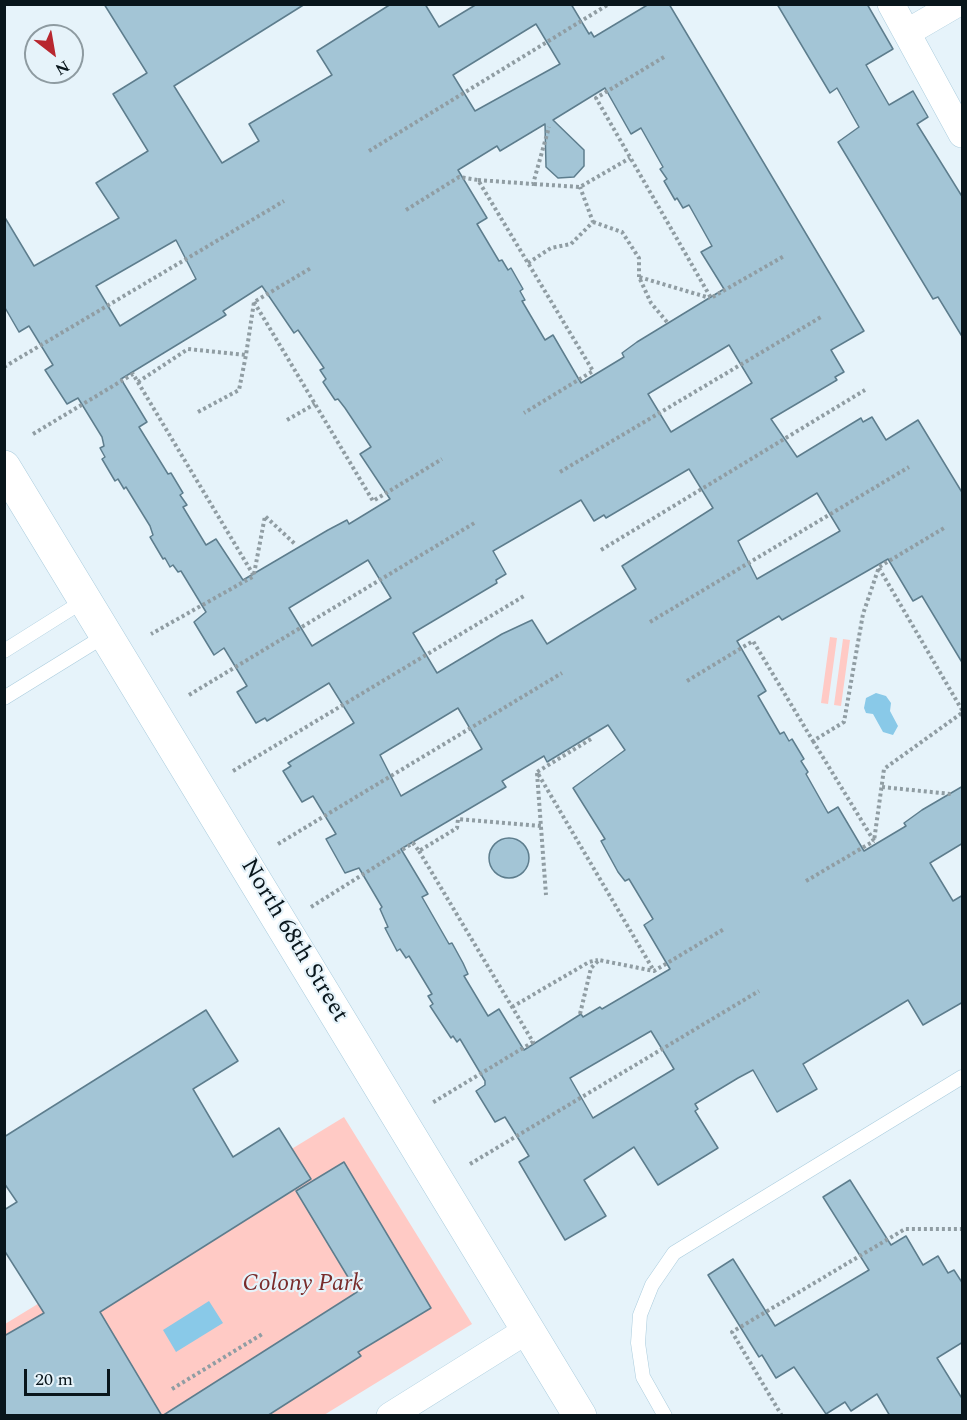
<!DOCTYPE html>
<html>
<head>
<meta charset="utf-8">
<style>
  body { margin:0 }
  #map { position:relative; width:967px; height:1420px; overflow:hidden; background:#e6f3fa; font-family:Spectral,serif }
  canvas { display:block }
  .frame { position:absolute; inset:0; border:6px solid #09161c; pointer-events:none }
  .north { position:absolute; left:24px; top:24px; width:60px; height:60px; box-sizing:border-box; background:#e6f3fa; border:2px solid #8e9ba1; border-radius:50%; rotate:149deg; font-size:16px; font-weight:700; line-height:24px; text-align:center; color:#09161c }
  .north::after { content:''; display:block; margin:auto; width:21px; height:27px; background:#b8272f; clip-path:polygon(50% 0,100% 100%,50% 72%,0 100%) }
  .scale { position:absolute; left:24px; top:1369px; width:86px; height:27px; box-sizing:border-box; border:3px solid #09161c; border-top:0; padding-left:8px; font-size:18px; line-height:21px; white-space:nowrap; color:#09161c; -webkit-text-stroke:4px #e6f3fa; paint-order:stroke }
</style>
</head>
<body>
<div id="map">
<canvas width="967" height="1420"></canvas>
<div class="frame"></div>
<div class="north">N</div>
<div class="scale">20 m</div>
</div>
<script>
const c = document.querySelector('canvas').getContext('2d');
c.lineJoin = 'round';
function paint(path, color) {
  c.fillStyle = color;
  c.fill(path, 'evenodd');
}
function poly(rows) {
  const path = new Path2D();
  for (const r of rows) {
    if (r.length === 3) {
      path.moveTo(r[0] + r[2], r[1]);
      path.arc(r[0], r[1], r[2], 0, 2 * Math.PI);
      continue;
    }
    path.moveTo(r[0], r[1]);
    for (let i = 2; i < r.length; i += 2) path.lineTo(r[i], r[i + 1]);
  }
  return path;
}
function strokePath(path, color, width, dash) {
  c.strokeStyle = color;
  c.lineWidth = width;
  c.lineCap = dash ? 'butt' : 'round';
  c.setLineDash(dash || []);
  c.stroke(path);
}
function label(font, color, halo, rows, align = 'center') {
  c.font = font + ' Spectral,serif';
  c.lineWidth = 4.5;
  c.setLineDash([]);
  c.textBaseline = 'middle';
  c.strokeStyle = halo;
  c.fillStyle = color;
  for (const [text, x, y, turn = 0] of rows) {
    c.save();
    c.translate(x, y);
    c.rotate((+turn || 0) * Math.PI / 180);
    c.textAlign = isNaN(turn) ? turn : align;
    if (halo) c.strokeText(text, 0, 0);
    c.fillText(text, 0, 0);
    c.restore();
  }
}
const green = poly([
  [830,637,837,638,828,704,821,703],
  [843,639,850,640,841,706,834,705],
  [344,1117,472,1324,324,1415,5,1416,5,1324]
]);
const water = poly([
  [876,693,886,696,891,703,890,711,898,726,893,735,883,732,873,714,866,713,864,708,866,698],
  [209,1301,223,1323,176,1352,163,1330]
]);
const building = poly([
  [104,4,305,4,174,86,222,163,259,141,249,124,332,75,317,51,391,4,425,4,439,27,477,4,571,4,589,34,591,32,594,37,649,4,669,4,864,331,831,350,844,372,835,377,837,380,771,419,797,457,861,418,863,422,872,417,886,440,918,420,963,494,963,664,922,596,913,601,888,559,782,620,779,616,737,641,766,691,758,696,780,734,784,732,789,741,792,739,804,759,801,761,808,772,806,774,828,813,838,807,864,851,906,826,904,823,922,810,963,786,963,843,930,863,953,901,963,895,963,1002,923,1025,908,1000,803,1064,817,1089,777,1112,753,1070,738,1078,695,1104,698,1109,695,1111,718,1148,658,1185,634,1147,584,1180,606,1216,565,1240,519,1162,529,1156,505,1117,495,1122,476,1091,485,1085,485,1081,460,1039,457,1042,453,1036,451,1038,430,1006,433,1004,428,996,432,994,409,956,406,958,400,949,397,951,385,928,388,927,380,909,382,907,359,868,345,873,326,839,336,834,313,796,302,802,283,771,291,766,288,763,354,723,329,683,267,721,265,718,256,723,237,692,247,686,224,648,214,655,194,622,206,612,181,571,178,572,173,565,170,567,165,558,163,559,150,537,153,535,150,526,126,487,124,489,118,479,115,481,102,459,105,457,100,448,104,446,102,437,78,398,67,404,45,370,53,365,29,326,19,332,4,306,4,216,34,266,119,218,96,183,148,151,113,94,147,73,104,4],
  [536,24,560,64,475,111,453,75,536,24],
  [605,88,631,134,641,128,663,167,660,169,667,179,664,181,675,200,677,198,683,208,689,205,712,246,701,252,724,289,637,342,622,353,624,357,581,383,553,335,545,340,522,301,525,300,520,291,523,289,511,268,508,270,502,260,499,261,477,224,487,218,458,170,497,146,500,151,545,124,546,167,558,178,574,177,584,166,584,150,553,120,605,88],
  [176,240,196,279,120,326,96,286,176,240],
  [262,286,294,333,298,330,324,368,320,370,326,379,323,382,335,400,338,399,345,408,371,447,360,454,390,499,349,524,347,520,328,530,243,580,216,539,206,545,183,507,187,505,180,495,183,493,171,473,168,474,139,427,147,422,121,379,226,315,223,311,262,286],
  [729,345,752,383,671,432,648,394,729,345],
  [689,469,713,508,622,566,636,589,547,644,532,620,502,634,437,673,413,633,497,583,496,580,506,574,493,551,581,500,594,521,604,515,606,518,689,469],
  [817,493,840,531,757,579,738,541,817,493],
  [368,560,391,598,312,646,289,608,368,560],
  [458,708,482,749,401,796,380,755,458,708],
  [608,725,625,750,573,788,605,839,601,841,618,872,625,881,629,879,653,919,644,925,670,969,602,1009,600,1007,583,1017,581,1014,524,1050,499,1009,488,1016,464,976,468,974,463,963,452,943,449,944,422,897,428,894,401,849,506,787,502,781,544,756,547,762,608,725],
  [651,1031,674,1069,593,1118,570,1078,651,1031],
  [777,4,867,4,893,49,866,65,889,105,913,91,928,117,917,124,963,198,963,338,938,297,933,299,838,142,859,127,837,88,830,93,777,4],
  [509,858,20],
  [206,1010,238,1061,193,1089,233,1157,279,1128,311,1179,100,1312,162,1416,4,1416,4,1336,44,1313,4,1250,4,1210,17,1202,4,1183,4,1137,206,1010],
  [344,1162,431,1308,358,1352,361,1356,267,1416,162,1416,357,1292,296,1191,344,1162],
  [850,1180,891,1245,906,1236,923,1265,938,1256,948,1273,954,1270,963,1284,963,1342,937,1358,963,1400,963,1416,890,1416,877,1394,851,1411,845,1402,826,1414,794,1367,776,1378,762,1355,759,1357,708,1275,733,1259,775,1326,869,1270,823,1197,850,1180]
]);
const path = poly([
  [664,57,596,98,711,298,784,256],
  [369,151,609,4],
  [478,180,533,184,549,127],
  [534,184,580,187,630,158],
  [406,210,459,177,478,180,593,371,524,413],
  [593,222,622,232,639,258,639,277],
  [528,263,551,248,571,244,593,222,580,187],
  [254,302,373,501,442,459],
  [667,322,651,303,639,277,710,298],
  [4,367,284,201],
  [138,382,188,349,246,355,254,302,311,268],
  [198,412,239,390,246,355],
  [287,420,315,404],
  [33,434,133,374,254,576,151,634],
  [560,472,821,317],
  [601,550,865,390],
  [879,568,962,710],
  [254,574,265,516,296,545],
  [650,622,909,467],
  [687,681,753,641,813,741,844,722,863,614,879,567,944,528],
  [189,695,476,522],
  [591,739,537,772,654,971],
  [813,741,874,841,884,769,962,713],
  [233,771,524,596],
  [537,773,546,895],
  [882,787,951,794],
  [278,844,562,673],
  [419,851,533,1042,432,1103],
  [806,881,874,841],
  [311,907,413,843,419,851,457,828,458,819,541,826],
  [512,1007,589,962,598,960],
  [580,1014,591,968,599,960,654,971,724,929],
  [470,1164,759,991],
  [172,1389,264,1333],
  [782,1416,732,1332,905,1229,962,1229]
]);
const lane = poly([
  [4,651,85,600],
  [4,698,106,635],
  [665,1416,643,1377,638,1343,640,1315,652,1285,674,1253,962,1077]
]);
const street = poly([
  [891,4,962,134],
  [908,32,956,4],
  [390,1416,529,1329]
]);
const secondary = poly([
  [4,467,580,1416]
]);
const streetNames = [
  ["North 68th Street",293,941,59]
];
const parkNames = [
  ["Colony Park",303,1285]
];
paint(green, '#ffcac5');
paint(water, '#89c9e8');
paint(building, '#a3c5d6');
strokePath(building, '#5d7d8d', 1.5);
strokePath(lane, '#acd', 15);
strokePath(street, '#acd', 28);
strokePath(secondary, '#acd', 34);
strokePath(path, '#909da3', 4, [3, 3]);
strokePath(lane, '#fff', 14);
strokePath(street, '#fff', 27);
strokePath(secondary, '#fff', 33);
label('24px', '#09161c', '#e6f3fa', streetNames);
label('italic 24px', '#792c2b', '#e6f3fa', parkNames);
</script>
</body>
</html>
